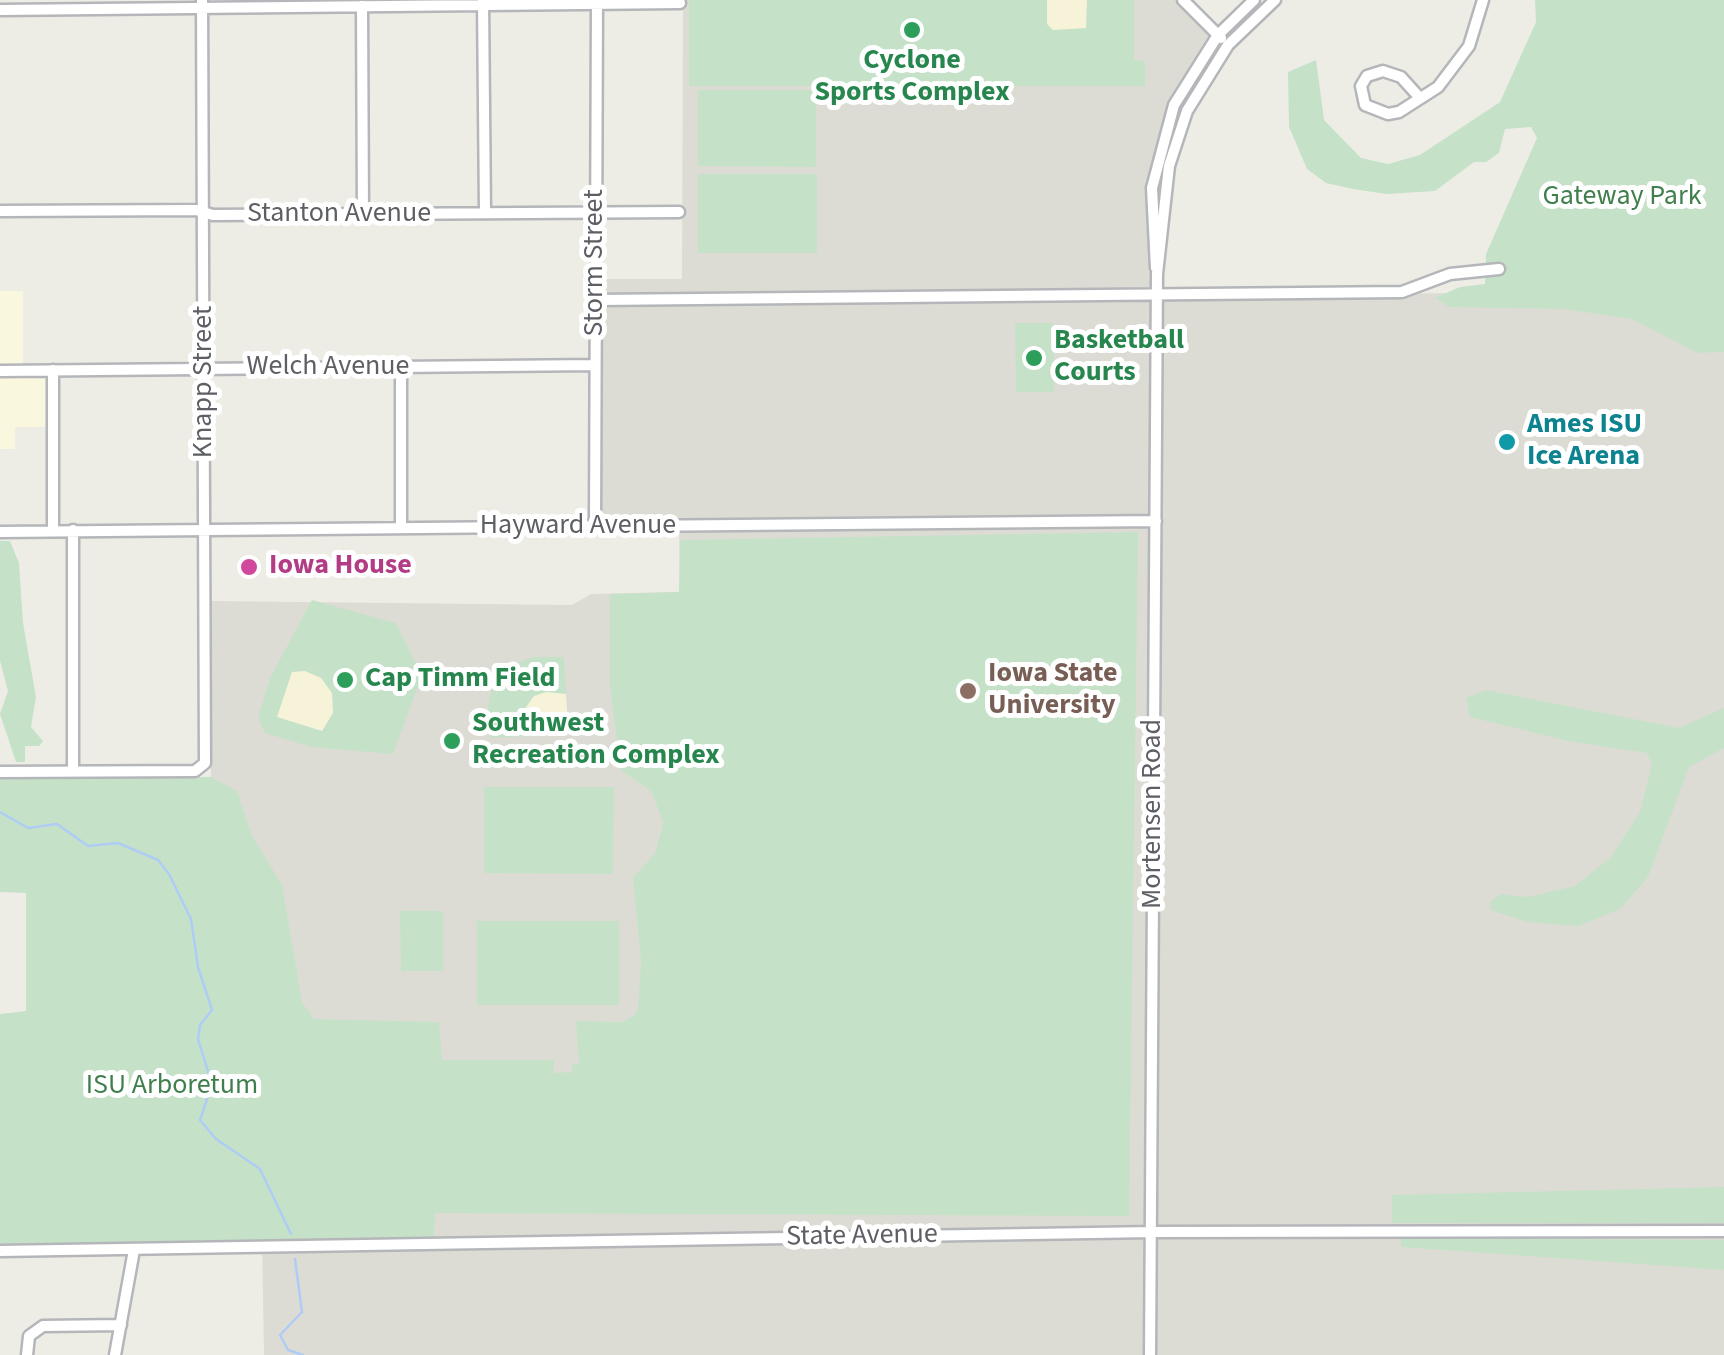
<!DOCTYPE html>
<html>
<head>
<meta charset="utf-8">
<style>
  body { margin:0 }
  canvas { display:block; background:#edede5 }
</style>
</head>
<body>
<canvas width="1724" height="1355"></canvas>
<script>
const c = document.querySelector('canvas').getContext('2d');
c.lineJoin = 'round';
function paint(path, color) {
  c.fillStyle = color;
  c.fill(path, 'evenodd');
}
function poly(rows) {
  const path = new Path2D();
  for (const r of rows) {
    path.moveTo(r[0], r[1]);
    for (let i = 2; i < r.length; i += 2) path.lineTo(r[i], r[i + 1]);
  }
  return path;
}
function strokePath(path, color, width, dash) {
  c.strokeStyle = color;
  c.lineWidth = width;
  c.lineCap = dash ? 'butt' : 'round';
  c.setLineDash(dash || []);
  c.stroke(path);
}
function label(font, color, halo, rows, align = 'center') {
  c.font = font + ' "Source Sans 3",sans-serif';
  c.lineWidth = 10;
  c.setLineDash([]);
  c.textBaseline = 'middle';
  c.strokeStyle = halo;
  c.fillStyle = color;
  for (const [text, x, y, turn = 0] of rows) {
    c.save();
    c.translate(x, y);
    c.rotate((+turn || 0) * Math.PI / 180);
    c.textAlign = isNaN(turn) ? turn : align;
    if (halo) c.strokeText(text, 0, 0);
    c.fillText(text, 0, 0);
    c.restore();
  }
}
const commercial = poly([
  [0,291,23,291,23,370,53,370,47,380,47,427,15,427,15,449,0,449]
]);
const education = poly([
  [683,0,1183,0,1218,35,1184,86,1157,164,1157,295,1485,293,1724,303,1724,1355,264,1355,262,1239,0,1245,0,1014,35,1014,36,892,0,778,211,777,211,601,572,605,591,594,680,592,679,526,595,526,597,279,682,279]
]);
const green = poly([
  [689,0,1134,0,1134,60,1145,61,1145,86,689,86],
  [1535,0,1724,0,1724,352,1698,353,1632,319,1563,309,1449,307,1435,298,1460,287,1485,284,1486,254,1537,138,1531,127,1505,129,1499,153,1486,162,1474,162,1435,191,1386,194,1353,189,1326,183,1307,169,1289,127,1288,72,1316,60,1324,120,1361,158,1388,164,1420,155,1500,102,1536,22],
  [698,90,816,90,816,167,698,166],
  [698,174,817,174,817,253,698,253],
  [1015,323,1053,323,1054,392,1016,392],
  [1138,532,1129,1216,435,1213,434,1237,0,1245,0,1014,26,1011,26,893,0,892,0,778,211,777,237,791,251,834,282,885,302,1002,314,1019,439,1022,442,1060,554,1060,554,1073,572,1072,572,1065,579,1064,576,1021,622,1022,635,1015,638,1008,641,962,633,877,655,854,663,823,652,792,621,770,610,687,610,594,679,592,680,540],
  [0,541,10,541,19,563,23,623,36,697,31,727,43,741,39,746,25,746,25,762,16,762,0,714,8,691,0,661],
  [312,600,396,623,422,676,393,754,311,747,265,733,258,717,271,676],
  [534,657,564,657,568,726,562,734,491,738,488,707,493,680,509,665],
  [1486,690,1679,728,1724,708,1724,748,1689,767,1648,877,1620,909,1578,926,1528,922,1490,910,1491,901,1501,894,1527,897,1575,886,1611,857,1640,812,1652,765,1647,753,1568,741,1470,717,1466,698],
  [484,787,614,787,613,874,484,873],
  [400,911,443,911,443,971,401,971],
  [477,921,619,921,619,1005,477,1005],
  [1724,1187,1724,1223,1392,1223,1392,1195],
  [1401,1238,1724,1240,1724,1270,1401,1247]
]);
const sand = poly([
  [1047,0,1087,0,1086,28,1053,30,1047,24],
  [305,671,321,678,332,693,333,713,322,731,277,717,292,672],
  [546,692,566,694,568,726,562,734,532,736,526,707,534,696]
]);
const stream = poly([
  [0,812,28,828,57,824,88,846,118,843,158,860,169,874,191,919,198,967,212,1010,200,1025,198,1039,212,1084,200,1120,216,1139,260,1169,291,1234],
  [295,1259,302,1312,280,1335,288,1350,303,1355]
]);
const minor = poly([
  [1183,0,1221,38],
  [483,1,485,213],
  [362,6,363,214],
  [0,10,680,3],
  [1419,97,1401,77,1383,71,1367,76,1361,86,1365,105,1388,114,1399,112,1438,87,1469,46,1483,0],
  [0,211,196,210,213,215,679,212],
  [1156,268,1152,188,1174,105,1218,35,1254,0],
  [597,300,1402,292,1450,274,1499,269],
  [401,367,401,528],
  [53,370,53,531],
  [0,371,595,365],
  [595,526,597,0],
  [0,532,1156,521],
  [73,771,73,530],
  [0,772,195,771,205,763,202,0],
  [0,1251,1152,1232,1724,1231],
  [27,1355,29,1336,43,1326,121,1325],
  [115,1355,134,1250],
  [1150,1355,1157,274,1169,166,1187,111,1228,45,1275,0]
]);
const markers = [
  [912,30,10,"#2e9e5b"],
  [1034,358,10,"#2e9e5b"],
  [1507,442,10,"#0f9aa8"],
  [249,567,10,"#d1479c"],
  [345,680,10,"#2e9e5b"],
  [968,691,10,"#8d6e63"],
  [452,741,10,"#2e9e5b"]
];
const leisureNames = [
  ["Cyclone",912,62,"center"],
  ["Sports Complex",912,94,"center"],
  ["Basketball",1054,342],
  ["Courts",1054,374],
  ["Cap Timm Field",365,680],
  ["Southwest",472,725],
  ["Recreation Complex",472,757]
];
const parkNames = [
  ["Gateway Park",1622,198],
  ["ISU Arboretum",172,1087]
];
const streetNames = [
  ["Stanton Avenue",339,215],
  ["Storm Street",596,263,-90],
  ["Welch Avenue",328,368],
  ["Knapp Street",205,382,-90],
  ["Hayward Avenue",578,527],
  ["Mortensen Road",1154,814,-90],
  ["State Avenue",862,1237,-1]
];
const cultureNames = [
  ["Ames ISU",1527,426],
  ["Ice Arena",1527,458]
];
const hotelNames = [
  ["Iowa House",269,567]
];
const educationNames = [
  ["Iowa State",988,675],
  ["University",988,707]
];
paint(commercial, '#f9f7de');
paint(education, '#dddcd4');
paint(green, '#c5e2c9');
paint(sand, '#f6f3d8');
strokePath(stream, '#afccf4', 2.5);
strokePath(minor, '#b5b6ba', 15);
strokePath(minor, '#fff', 10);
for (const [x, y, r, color] of markers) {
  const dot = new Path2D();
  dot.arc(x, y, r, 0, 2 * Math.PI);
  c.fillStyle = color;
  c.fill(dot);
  strokePath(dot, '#fff', 4);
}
label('bold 28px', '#27864d', '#fff', leisureNames, 'left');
label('28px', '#407f4d', '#fff', parkNames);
label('28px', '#5d5f64', '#fff', streetNames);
label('bold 28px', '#0d838f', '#fff', cultureNames, 'left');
label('bold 28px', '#b23c85', '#fff', hotelNames, 'left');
label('bold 28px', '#785e54', '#fff', educationNames, 'left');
</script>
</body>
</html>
